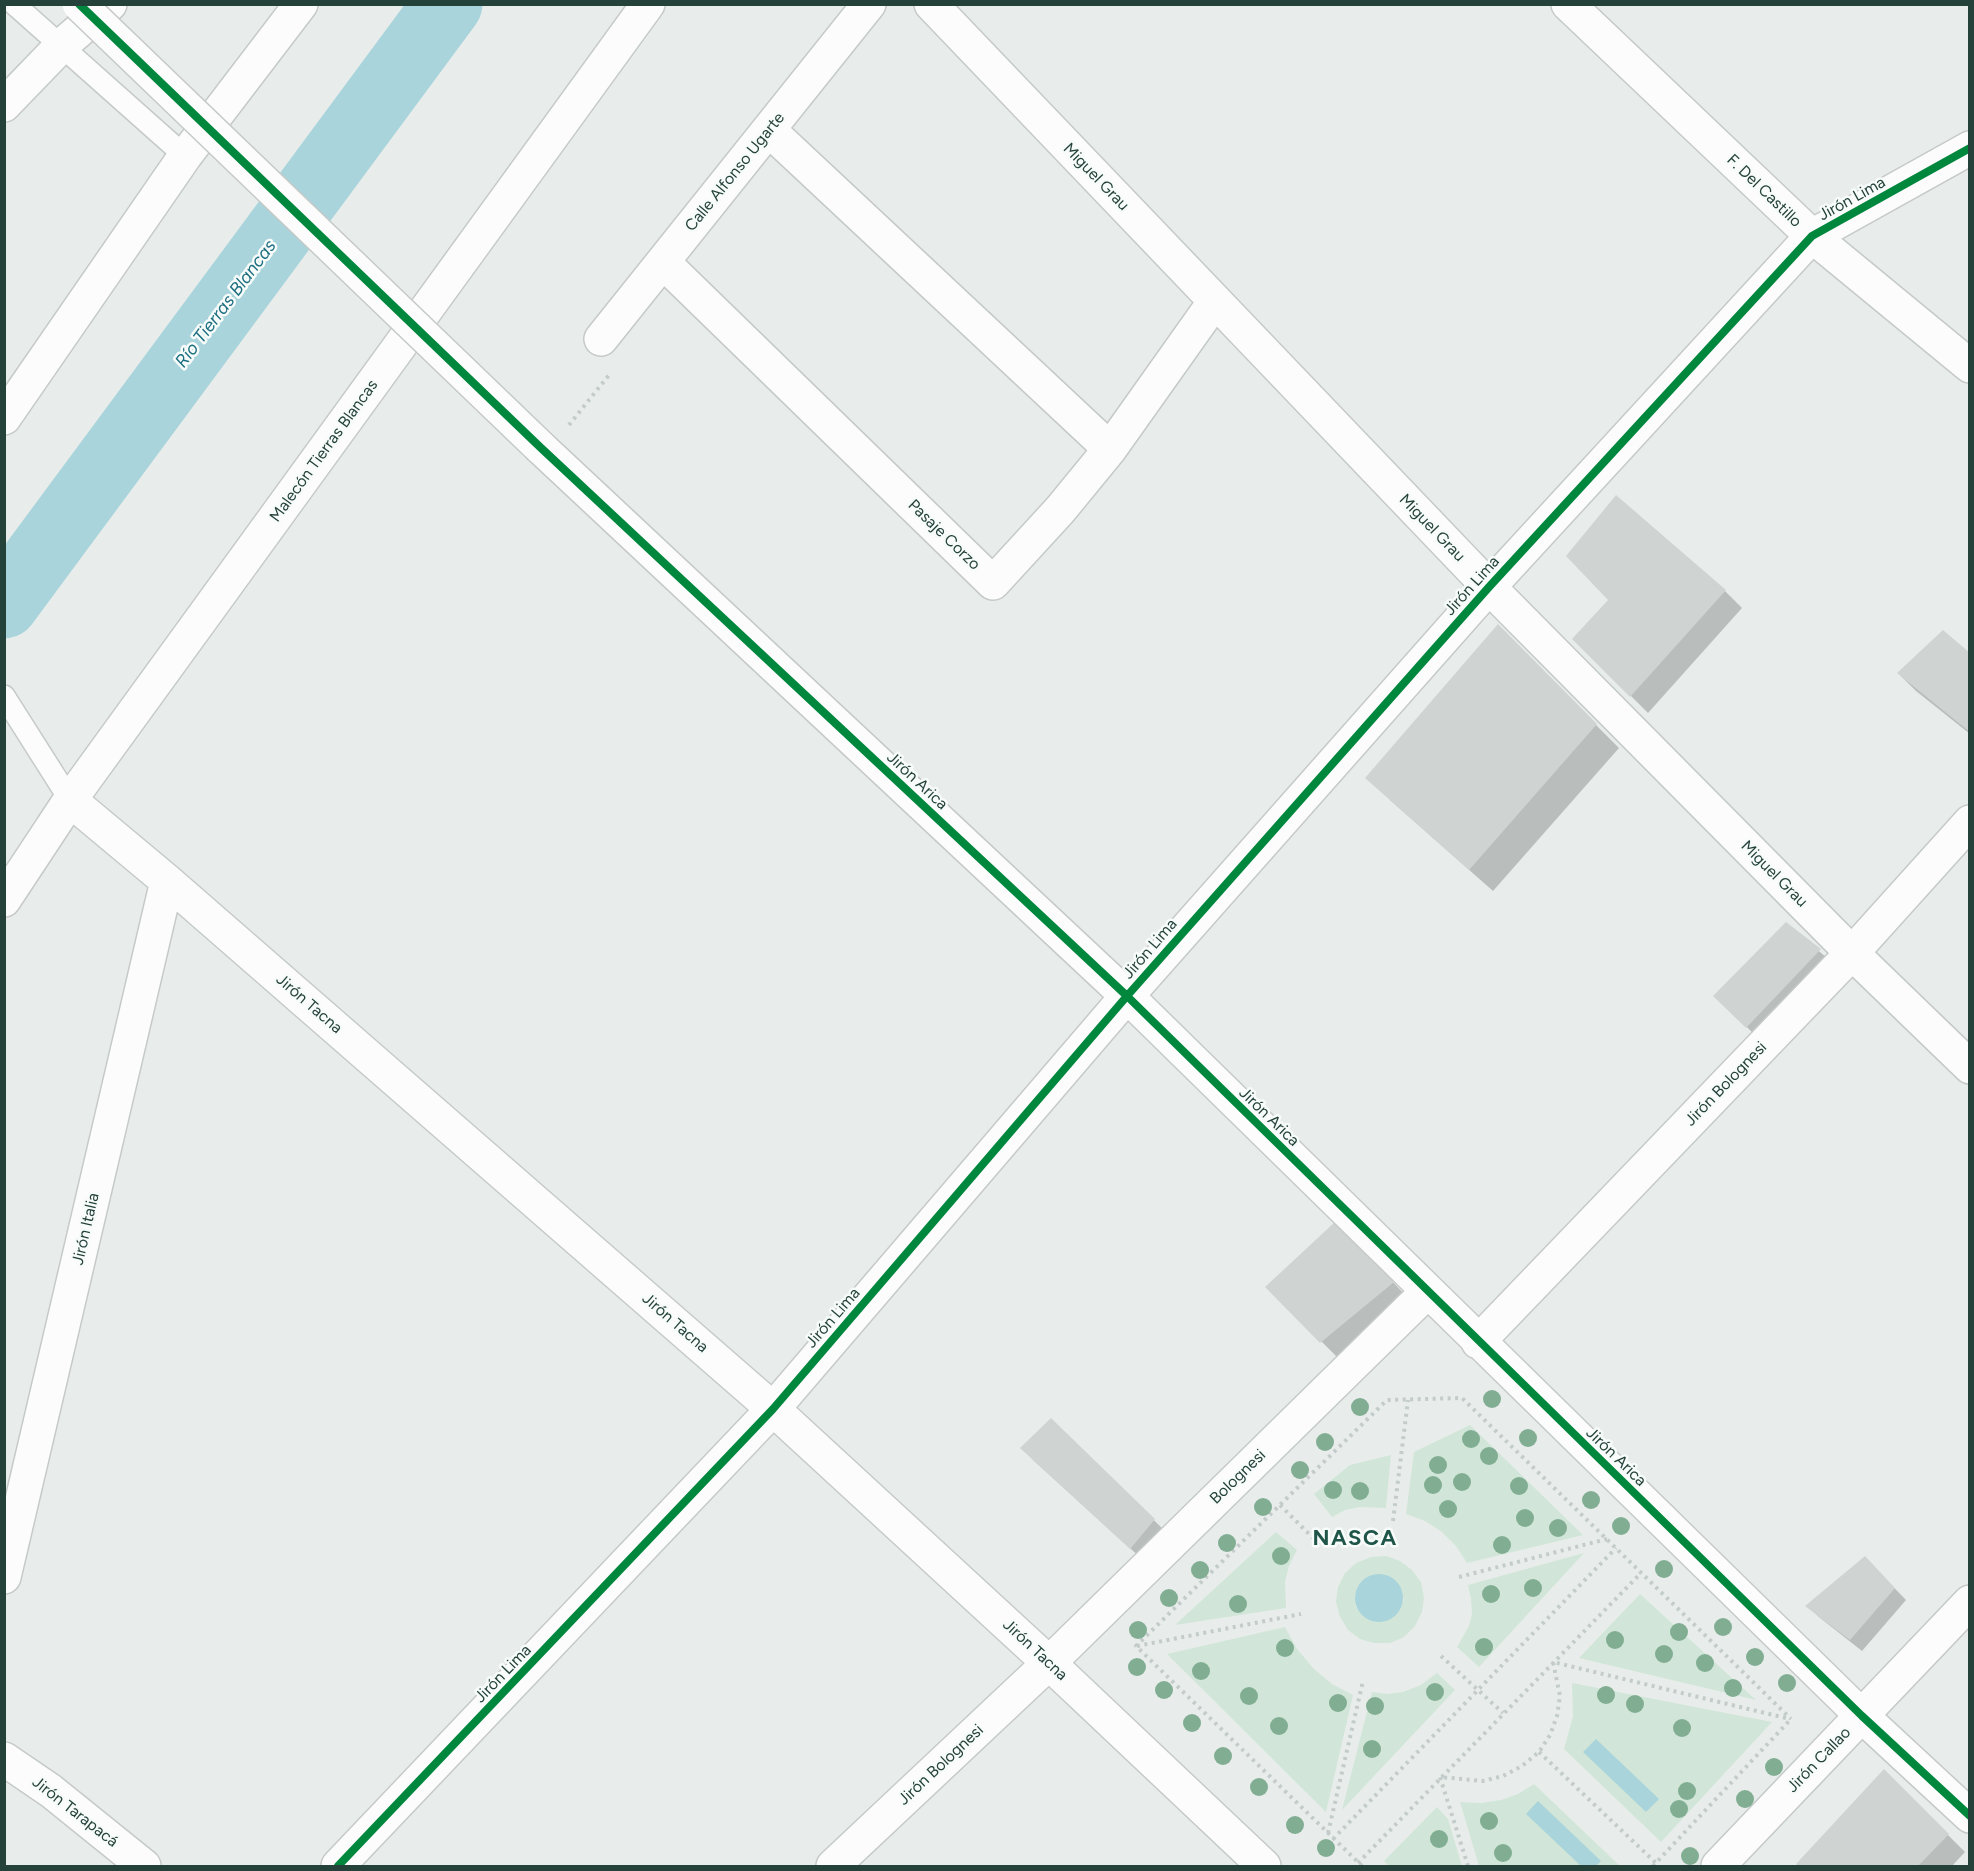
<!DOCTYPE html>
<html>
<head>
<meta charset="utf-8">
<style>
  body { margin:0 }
  #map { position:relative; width:1974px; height:1871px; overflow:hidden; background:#e8edeb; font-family:Figtree,sans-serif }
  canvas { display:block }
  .frame { position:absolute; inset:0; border:6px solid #24423a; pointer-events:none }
</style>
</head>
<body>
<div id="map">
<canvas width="1974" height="1871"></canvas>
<div class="frame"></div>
</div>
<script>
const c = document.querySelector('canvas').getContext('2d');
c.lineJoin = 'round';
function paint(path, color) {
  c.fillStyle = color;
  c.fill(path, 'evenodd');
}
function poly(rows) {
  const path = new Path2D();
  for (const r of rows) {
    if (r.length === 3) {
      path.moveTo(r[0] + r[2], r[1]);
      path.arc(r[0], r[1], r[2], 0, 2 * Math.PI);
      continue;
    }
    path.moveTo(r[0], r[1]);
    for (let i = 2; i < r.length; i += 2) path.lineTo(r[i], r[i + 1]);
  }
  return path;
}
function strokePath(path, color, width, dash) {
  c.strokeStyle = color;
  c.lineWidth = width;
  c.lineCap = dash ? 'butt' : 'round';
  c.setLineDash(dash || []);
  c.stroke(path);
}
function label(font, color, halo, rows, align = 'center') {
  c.font = font + ' Figtree,sans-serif';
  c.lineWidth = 5;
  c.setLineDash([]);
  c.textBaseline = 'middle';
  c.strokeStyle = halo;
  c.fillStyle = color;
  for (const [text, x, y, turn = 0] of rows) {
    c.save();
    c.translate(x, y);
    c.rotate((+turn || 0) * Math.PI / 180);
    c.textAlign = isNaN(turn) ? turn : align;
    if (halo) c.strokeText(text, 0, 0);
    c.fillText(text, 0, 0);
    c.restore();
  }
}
const green = poly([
  [1470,1425,1583,1535,1467,1563,1456,1546,1442,1532,1425,1521,1406,1514,1414,1452],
  [1391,1455,1386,1508,1360,1507,1345,1510,1332,1517,1314,1494,1350,1465],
  [1276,1532,1297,1550,1289,1566,1285,1582,1286,1608,1175,1625],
  [1584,1553,1479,1667,1457,1647,1469,1626,1472,1614,1471,1599,1468,1585],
  [1386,1556,1400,1561,1412,1570,1421,1582,1424,1598,1422,1612,1415,1626,1404,1637,1390,1643,1374,1643,1360,1639,1348,1630,1340,1617,1336,1602,1338,1587,1345,1573,1356,1563,1371,1557],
  [1358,1585,1404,1599,1400,1610,1392,1618,1363,1615,1356,1607,1355,1595],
  [1640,1594,1756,1700,1579,1658],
  [1285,1627,1297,1649,1314,1669,1332,1684,1353,1695,1326,1812,1167,1654],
  [1437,1673,1455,1690,1342,1810,1372,1692,1387,1694,1403,1692,1421,1685],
  [1572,1683,1772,1722,1661,1842,1564,1749,1573,1716],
  [1534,1784,1620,1866,1479,1866,1460,1802,1481,1803,1501,1800,1518,1794],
  [1437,1807,1448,1819,1462,1866,1389,1866,1384,1861]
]);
const water = poly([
  [1379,1598,24],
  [1596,1739,1659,1799,1646,1812,1583,1752],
  [1538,1801,1601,1861,1596,1866,1581,1866,1526,1814]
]);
const shadow = poly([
  [1725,591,1742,608,1648,713,1574,639],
  [1498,627,1619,748,1493,891,1390,800],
  [1970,655,1970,734,1916,691,1899,674],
  [1786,924,1832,962,1758,1038,1715,996],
  [1354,1241,1410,1300,1339,1359,1267,1287],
  [1051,1420,1165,1531,1142,1559,1033,1460],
  [1876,1569,1906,1600,1862,1651,1819,1617,1807,1606],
  [1884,1771,1965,1852,1952,1866,1800,1866,1798,1864]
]);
const river = poly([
  [4,604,448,4]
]);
const building = poly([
  [1616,495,1726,590,1630,697,1572,639,1608,600,1566,556],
  [1498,624,1597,724,1469,870,1365,778],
  [1943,630,1970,653,1970,732,1897,673],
  [1786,922,1821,949,1746,1028,1713,996],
  [1336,1221,1394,1282,1320,1343,1265,1287],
  [1051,1418,1155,1519,1130,1549,1020,1448],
  [1865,1556,1895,1588,1850,1640,1805,1606],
  [1884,1769,1949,1834,1918,1866,1798,1866,1796,1864]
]);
const path = poly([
  [569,425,609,375],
  [1280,1505,1321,1546],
  [1393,1521,1408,1400],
  [1459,1577,1607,1539],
  [1137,1646,1301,1614],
  [1441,1656,1503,1713],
  [1539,1752,1656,1863],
  [1328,1833,1363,1681],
  [1333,1839,1616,1548],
  [1358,1863,1641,1573],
  [1362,1866,1136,1646,1387,1400,1462,1398,1791,1719],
  [1468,1866,1440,1777,1483,1781,1503,1776,1522,1766,1539,1752,1550,1735,1557,1716,1560,1696,1553,1662,1790,1719],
  [1653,1866,1791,1719]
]);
const service = poly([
  [14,4,185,156],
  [4,696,70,800]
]);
const minor = poly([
  [931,4,1489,587,1852,953,1970,1067],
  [1568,4,1812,236,1970,366],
  [4,105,61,46,110,4],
  [769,130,1110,449],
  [663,262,993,583,1060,510,1110,449,1215,301],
  [601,339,869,4],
  [4,418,185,156,301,4],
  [70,800,167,881,773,1409,1049,1663,1264,1866],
  [4,900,70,800,648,4],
  [1127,996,1862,1716,1970,1816],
  [1478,1342,1852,953,1970,822],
  [4,1577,167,881],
  [833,1866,1049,1663,1428,1291]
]);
const tertiary = poly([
  [540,447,1127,996],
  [4,1759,51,1791,144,1866],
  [338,1866,773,1409,1127,996,1489,587,1812,236,1970,148],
  [1718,1866,1970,1602]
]);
const tertiaryBridge = poly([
  [79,4,540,447]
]);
const cycleway = poly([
  [79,4,540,447,1127,996,1862,1716,1970,1816],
  [338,1866,773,1409,1127,996,1489,587,1812,236,1970,148]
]);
const trees = [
  [1492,1399],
  [1360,1407],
  [1528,1438],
  [1471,1439],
  [1325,1442],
  [1489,1456],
  [1438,1465],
  [1300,1470],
  [1462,1482],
  [1433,1485],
  [1519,1486],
  [1333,1490],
  [1360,1491],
  [1591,1500],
  [1263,1507],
  [1448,1509],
  [1525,1518],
  [1621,1526],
  [1558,1528],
  [1227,1543],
  [1502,1545],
  [1281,1556],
  [1664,1569],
  [1200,1570],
  [1533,1588],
  [1491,1594],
  [1169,1598],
  [1238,1604],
  [1723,1627],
  [1138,1630],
  [1679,1632],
  [1615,1640],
  [1484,1647],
  [1285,1648],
  [1664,1654],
  [1755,1657],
  [1705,1663],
  [1137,1667],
  [1201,1671],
  [1787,1683],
  [1733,1688],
  [1164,1690],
  [1435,1692],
  [1606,1695],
  [1249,1696],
  [1338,1703],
  [1635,1704],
  [1375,1706],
  [1192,1723],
  [1279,1726],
  [1682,1728],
  [1372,1749],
  [1223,1756],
  [1774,1767],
  [1259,1787],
  [1687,1791],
  [1745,1799],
  [1679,1809],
  [1489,1821],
  [1295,1825],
  [1439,1839],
  [1326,1848],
  [1503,1853],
  [1690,1856]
];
const streetNames = [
  ["Calle Alfonso Ugarte",735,172,-51],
  ["Miguel Grau",1096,177,46],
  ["F. Del Castillo",1764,191,44],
  ["Jirón Lima",1852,199,-29],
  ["Malecón Tierras Blancas",324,451,-54],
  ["Miguel Grau",1432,528,46],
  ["Pasaje Corzo",944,535,44],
  ["Jirón Lima",1472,586,-48],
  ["Jirón Arica",917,781,43],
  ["Miguel Grau",1774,874,45],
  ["Jirón Lima",1150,949,-49],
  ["Jirón Tacna",309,1004,41],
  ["Jirón Bolognesi",1726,1084,-46],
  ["Jirón Arica",1269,1117,44],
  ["Jirón Italia",86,1229,-77],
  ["Jirón Lima",833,1318,-49],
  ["Jirón Tacna",675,1323,41],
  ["Jirón Arica",1616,1457,44],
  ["Bolognesi",1238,1477,-44],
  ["Jirón Tacna",1035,1650,43],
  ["Jirón Lima",503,1674,-46],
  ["Jirón Callao",1819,1760,-46],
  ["Jirón Bolognesi",941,1765,-43],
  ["Jirón Tarapacá",75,1812,38]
];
const waterNames = [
  ["Río Tierras Blancas",226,304,-53]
];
const districtNames = [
  ["NASCA",1355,1539]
];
paint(green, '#d1e6d8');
paint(water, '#a9d4db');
paint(shadow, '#0003');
strokePath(river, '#a9d4db', 69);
paint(building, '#cfd4d2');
strokePath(service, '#c5cac8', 24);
strokePath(minor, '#c5cac8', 36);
strokePath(tertiary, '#c5cac8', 36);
strokePath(path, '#c3ccca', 4, [3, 4.5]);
strokePath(service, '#fcfcfc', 21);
strokePath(minor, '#fcfcfc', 33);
strokePath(tertiary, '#fcfcfc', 33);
strokePath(tertiaryBridge, '#c5cac8', 36, []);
strokePath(tertiaryBridge, '#fcfcfc', 33);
strokePath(cycleway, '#00873e', 8);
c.fillStyle = '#81ae93';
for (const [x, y] of trees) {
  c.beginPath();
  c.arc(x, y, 9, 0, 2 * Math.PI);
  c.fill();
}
label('16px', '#24423a', '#f7fbf9', streetNames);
label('italic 18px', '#1c6f80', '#f7fbf9', waterNames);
c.letterSpacing = '1.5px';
label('bold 22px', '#1f5548', '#f7fbf9', districtNames);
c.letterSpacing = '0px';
</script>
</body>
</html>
